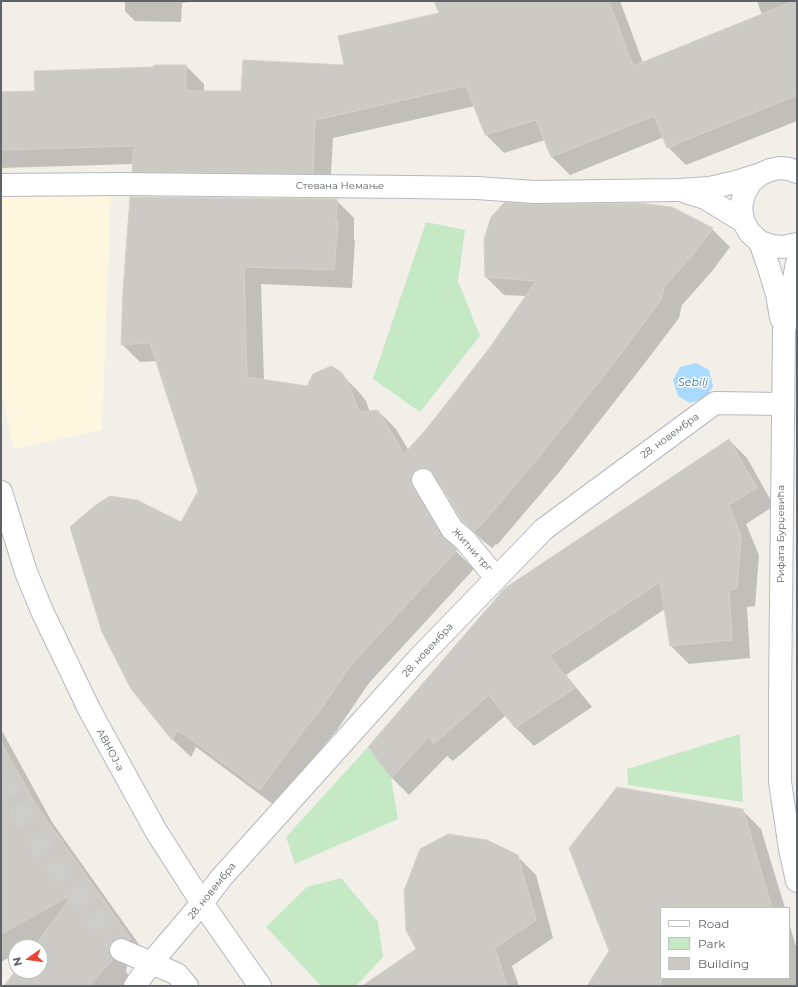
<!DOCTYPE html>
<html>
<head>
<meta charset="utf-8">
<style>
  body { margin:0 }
  #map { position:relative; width:798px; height:987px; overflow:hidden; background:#f1efe8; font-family:Montserrat,sans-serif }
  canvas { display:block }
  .frame { position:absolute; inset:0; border:2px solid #5f6368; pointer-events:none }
  .legend { position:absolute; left:660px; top:907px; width:130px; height:72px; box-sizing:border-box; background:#fff; border:1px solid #bfc1c3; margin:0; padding:5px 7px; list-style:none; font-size:12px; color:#5f6368 }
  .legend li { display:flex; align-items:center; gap:8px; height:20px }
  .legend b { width:20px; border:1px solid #bfc1c3 }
  .north { position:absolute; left:8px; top:939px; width:40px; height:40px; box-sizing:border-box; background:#fff; border:1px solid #bfc1c3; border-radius:50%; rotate:256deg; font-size:11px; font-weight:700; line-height:16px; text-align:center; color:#5f6368 }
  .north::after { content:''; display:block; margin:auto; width:14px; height:18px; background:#ea4335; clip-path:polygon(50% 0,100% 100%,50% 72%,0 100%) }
</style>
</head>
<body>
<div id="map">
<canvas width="798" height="987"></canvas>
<div class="frame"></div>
<ul class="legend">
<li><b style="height:5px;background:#fff"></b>Road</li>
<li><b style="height:11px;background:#c5e8c5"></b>Park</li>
<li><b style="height:11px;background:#cccac5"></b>Building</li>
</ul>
<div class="north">N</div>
</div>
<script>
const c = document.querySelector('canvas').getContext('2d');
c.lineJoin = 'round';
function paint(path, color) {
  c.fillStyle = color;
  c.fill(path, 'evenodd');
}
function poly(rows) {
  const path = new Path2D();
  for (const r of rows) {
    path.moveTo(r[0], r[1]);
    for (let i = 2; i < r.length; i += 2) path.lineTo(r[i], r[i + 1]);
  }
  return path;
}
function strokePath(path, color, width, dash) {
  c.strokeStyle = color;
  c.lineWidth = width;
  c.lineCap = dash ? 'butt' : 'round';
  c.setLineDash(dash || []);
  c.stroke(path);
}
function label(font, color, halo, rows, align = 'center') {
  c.font = font + ' Montserrat,sans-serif';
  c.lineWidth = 3;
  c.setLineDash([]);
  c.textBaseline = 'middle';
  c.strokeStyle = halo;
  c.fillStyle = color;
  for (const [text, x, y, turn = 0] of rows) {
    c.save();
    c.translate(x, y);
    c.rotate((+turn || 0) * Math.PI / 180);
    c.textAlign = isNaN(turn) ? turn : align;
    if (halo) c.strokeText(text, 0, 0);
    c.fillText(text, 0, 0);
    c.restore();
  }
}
const commercial = poly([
  [1,189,111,193,102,430,14,449,1,390]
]);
const green = poly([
  [426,222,465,230,458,281,480,336,420,412,373,379],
  [740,734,741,767,743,802,628,785,627,769],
  [368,747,391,778,398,819,295,864,286,837],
  [341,878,378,922,383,957,356,986,321,986,266,927,307,887]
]);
const water = poly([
  [696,363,709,370,713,386,706,398,690,403,678,396,673,380,680,367]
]);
const shadow = poly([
  [125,1,196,1,182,3,181,22,135,21,125,11],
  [435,1,620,1,643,63,762,15,757,1,797,1,797,121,686,165,668,147,664,137,570,175,552,157,545,140,504,153,486,135,475,106,333,138,330,191,151,189,133,171,133,164,1,168,1,93,36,92,155,68,155,66,186,66,204,84,204,92,242,92,346,66,440,14],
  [336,200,354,218,354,239,355,240,352,288,261,284,264,381,308,387,340,373,358,391,366,401,370,412,378,411,396,429,409,451,429,427,489,350,526,296,504,295,486,277,712,229,730,247,713,270,682,305,679,318,641,368,561,470,497,545,496,544,492,548,481,539,462,520,441,485,435,487,430,505,457,552,474,569,369,683,337,730,321,749,278,808,196,747,191,757,173,740,132,688,182,524,199,491,157,361,140,362,122,344],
  [729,440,747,458,774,506,746,524,759,555,755,606,747,607,750,658,689,664,671,646,665,609,566,675,592,707,534,746,516,728,506,715,453,761,447,756,409,795,391,777,369,747],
  [1,729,52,822,148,957,128,963,126,971,130,978,123,986,6,986,40,971,40,947,35,947,39,941,29,947,16,947,16,954,1,962],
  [742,810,761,829,785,908,661,908,661,978,789,978,789,923,797,950,797,986,588,986],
  [517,856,536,875,553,938,512,966,519,986,370,986,417,949]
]);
const building = poly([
  [434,1,609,1,633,66,794,1,797,1,797,95,667,148,654,116,551,157,536,120,485,135,466,86,315,120,313,174,132,172,134,146,1,150,1,92,35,91,34,71,154,67,154,65,186,65,186,91,241,91,243,60,344,65,338,36,439,13,434,1],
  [130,197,337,199,336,221,338,221,334,270,244,267,247,377,307,386,313,374,331,366,341,372,348,382,359,412,378,410,404,454,428,427,488,350,536,281,485,277,484,239,491,217,505,202,535,204,639,203,672,207,713,228,695,252,664,287,661,300,624,350,543,452,479,528,478,527,474,531,462,521,434,474,429,469,422,468,417,469,412,474,411,480,412,486,441,535,457,550,351,665,319,712,303,731,260,790,178,730,172,740,131,689,102,632,70,527,93,507,110,496,137,500,181,522,198,491,150,343,121,345,123,291,130,197],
  [729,439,757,488,729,505,741,536,737,588,729,590,732,640,670,646,660,582,549,656,575,688,515,728,489,695,434,744,429,737,391,778,368,747,505,588,729,439],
  [1,742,35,803,131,939,130,940,120,938,113,940,109,945,109,951,113,959,89,986,4,986,16,970,40,971,40,947,34,947,73,894,1,934,1,742],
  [617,787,743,809,772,908,661,908,661,986,587,986,609,951,569,848,617,787],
  [448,834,487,840,518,855,536,920,495,948,507,986,362,986,416,949,406,930,404,891,420,849,448,834]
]);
const streetTunnel = poly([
  [1,776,22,814,44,851,121,950]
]);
const street = poly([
  [423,480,452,529,465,540,496,578],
  [1,492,26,572,42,611,90,711,156,831,202,903,260,986],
  [121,950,177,974,187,986],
  [135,986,151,963,202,903,221,878,417,660,544,529,715,403,782,404]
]);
const secondary = poly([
  [797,172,789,169,780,168,770,170,761,174,751,182,744,194,741,207,743,221,750,233,760,242,772,246,784,247,797,244],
  [1,185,120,184,409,187,476,188,535,192,679,190,710,188,736,182,761,174],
  [686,192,705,198,743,221],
  [760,242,768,265,777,294,781,318],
  [797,263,784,331,780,694,780,782,790,849,797,881]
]);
const streetNames = [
  ["Стевана Немање",340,186],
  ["28. новембра",670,436,-36],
  ["Рифата Бурџевића",781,534,-90],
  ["Житни трг",472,550,48],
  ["28. новембра",428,650,-47],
  ["АВНОЈ-а",110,750,62],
  ["28. новембра",212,891,-51]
];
const waterNames = [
  ["Sebilj",693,383]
];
paint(commercial, '#fef7e0');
paint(green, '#c5e8c5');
paint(water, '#aadaff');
paint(shadow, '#0003');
paint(building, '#cccac5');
strokePath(building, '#d6d1c6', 1);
strokePath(streetTunnel, '#ccccc8', 22, [22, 11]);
strokePath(street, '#b5b8bc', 24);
strokePath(secondary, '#b6babf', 24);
strokePath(street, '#fff', 22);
strokePath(secondary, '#fff', 22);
label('10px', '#5f6368', '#fff', streetNames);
label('italic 11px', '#4174aa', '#fff', waterNames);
</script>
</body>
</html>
